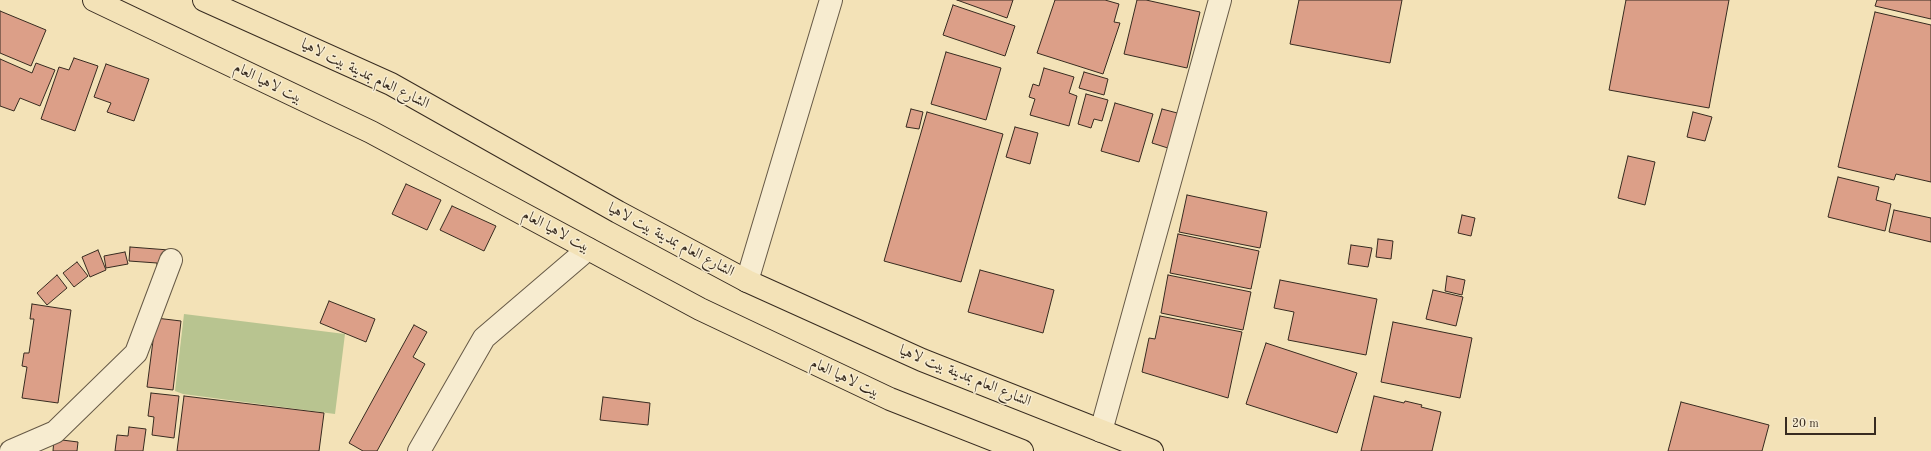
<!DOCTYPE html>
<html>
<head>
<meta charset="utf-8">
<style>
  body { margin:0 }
  #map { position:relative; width:1931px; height:451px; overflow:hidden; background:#f3e2b7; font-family:"Old Standard TT",serif }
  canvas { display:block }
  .scale { position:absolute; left:1785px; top:417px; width:91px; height:18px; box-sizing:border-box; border:2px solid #372b20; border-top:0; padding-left:5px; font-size:12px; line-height:14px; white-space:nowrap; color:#372b20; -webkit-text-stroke:3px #f7ecd0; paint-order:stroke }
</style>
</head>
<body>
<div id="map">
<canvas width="1931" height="451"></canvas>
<div class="scale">20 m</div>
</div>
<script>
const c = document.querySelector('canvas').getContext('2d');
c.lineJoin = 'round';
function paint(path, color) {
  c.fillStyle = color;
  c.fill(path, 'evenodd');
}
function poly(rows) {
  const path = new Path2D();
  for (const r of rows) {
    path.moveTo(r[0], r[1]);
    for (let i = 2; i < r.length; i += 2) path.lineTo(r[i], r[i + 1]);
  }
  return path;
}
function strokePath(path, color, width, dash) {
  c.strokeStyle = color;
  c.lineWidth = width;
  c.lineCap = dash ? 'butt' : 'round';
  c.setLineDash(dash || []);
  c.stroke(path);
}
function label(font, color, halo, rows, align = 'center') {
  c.font = font + ' "Old Standard TT",Amiri,serif';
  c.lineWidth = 3;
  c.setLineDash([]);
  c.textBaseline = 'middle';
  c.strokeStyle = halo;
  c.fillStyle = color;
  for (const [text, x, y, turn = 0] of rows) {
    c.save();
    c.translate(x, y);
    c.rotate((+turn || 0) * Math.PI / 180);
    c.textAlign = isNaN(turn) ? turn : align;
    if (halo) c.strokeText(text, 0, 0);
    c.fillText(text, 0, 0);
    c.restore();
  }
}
const green = poly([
  [184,314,345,334,335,414,183,394,175,391]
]);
const building = poly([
  [957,0,1013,0,1007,18,957,0],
  [1055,0,1105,0,1119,4,1114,22,1120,23,1103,74,1037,53,1055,0],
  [1137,0,1146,0,1200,12,1187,68,1124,54,1137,0],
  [1299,0,1402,0,1390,63,1290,44,1299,0],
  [1626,0,1729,0,1709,108,1609,90,1626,0],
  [1877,0,1931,0,1931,19,1875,6,1877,0],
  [953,5,1015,26,1005,56,943,35,953,5],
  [0,11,46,30,31,66,0,53,0,11],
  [1875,12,1931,25,1931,182,1896,174,1894,180,1838,167,1875,12],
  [946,52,1001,68,986,120,931,104,946,52],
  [74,58,98,66,75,131,41,119,59,67,69,70,74,58],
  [0,59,32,73,36,63,55,70,40,106,20,98,14,111,0,106,0,59],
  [106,64,149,79,134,121,107,112,111,103,94,97,106,64],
  [1044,68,1074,77,1069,93,1077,96,1069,126,1030,115,1035,99,1029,97,1033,84,1039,86,1044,68],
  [1084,72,1108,79,1104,95,1079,88,1084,72],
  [1086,94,1108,100,1102,121,1094,119,1091,128,1078,124,1086,94],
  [1115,103,1153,114,1139,162,1101,151,1115,103],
  [911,109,923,112,919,129,906,127,911,109],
  [1162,109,1181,114,1171,149,1152,143,1162,109],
  [927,112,1003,134,961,282,884,261,927,112],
  [1693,112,1712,117,1705,141,1687,137,1693,112],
  [1015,127,1038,133,1030,164,1006,157,1015,127],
  [1628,156,1655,162,1645,205,1618,198,1628,156],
  [1838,177,1879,187,1876,200,1891,204,1885,231,1828,217,1838,177],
  [406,184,441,200,427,230,392,214,406,184],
  [1187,195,1267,212,1260,248,1179,232,1187,195],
  [452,206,496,226,484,251,440,230,452,206],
  [1894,210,1931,218,1931,242,1889,232,1894,210],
  [1462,215,1475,218,1471,236,1458,233,1462,215],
  [1178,234,1259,251,1251,289,1170,273,1178,234],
  [1378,239,1393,241,1391,259,1376,257,1378,239],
  [1351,245,1372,248,1368,267,1348,264,1351,245],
  [130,247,169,250,157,269,157,263,129,261,130,247],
  [98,250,106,270,90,277,82,257,98,250],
  [125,252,128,264,106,268,104,256,125,252],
  [77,262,88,276,74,287,63,273,77,262],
  [980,270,1054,290,1043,333,968,312,980,270],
  [57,275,67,288,47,305,37,293,57,275],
  [1168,275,1251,292,1243,330,1161,313,1168,275],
  [1447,276,1465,280,1462,295,1445,291,1447,276],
  [1280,280,1377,299,1366,355,1288,340,1294,312,1274,308,1280,280],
  [1433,290,1463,297,1456,326,1426,319,1433,290],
  [329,301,375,319,366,342,320,323,329,301],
  [32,304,71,310,58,403,22,398,27,367,22,366,24,353,29,353,34,319,30,319,32,304],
  [1160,316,1242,332,1228,398,1142,372,1149,338,1155,339,1160,316],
  [156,318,181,321,173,390,147,387,156,318],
  [1393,322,1472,338,1460,398,1381,382,1393,322],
  [414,325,427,332,413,357,425,364,377,451,363,451,349,443,414,325],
  [1266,343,1357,373,1337,433,1246,404,1266,343],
  [151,393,179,396,174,438,152,435,154,417,148,416,151,393],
  [184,396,324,413,319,451,177,451,184,396],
  [1374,396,1404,403,1405,401,1422,405,1421,407,1441,412,1432,451,1361,451,1374,396],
  [603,397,650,403,648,425,600,420,603,397],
  [1681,402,1769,425,1762,451,1668,451,1681,402],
  [129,427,146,429,143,451,115,451,117,435,128,436,129,427],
  [54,439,78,442,77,451,53,451,54,439]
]);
const minor = poly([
  [747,281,831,0],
  [1101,431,1220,0],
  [11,451,55,432,136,353,171,260],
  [419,451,484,338,588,249]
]);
const major = poly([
  [94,0,371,132,700,309,890,399,1022,451],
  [204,0,391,84,618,212,747,281,922,360,1152,451]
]);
const streetNames = [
  ["الشارع العام بمدينة بيت لاهيا",365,74,26],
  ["بيت لاهيا العام",268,83,26],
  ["بيت لاهيا العام",556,231,28],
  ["الشارع العام بمدينة بيت لاهيا",671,240,28],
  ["الشارع العام بمدينة بيت لاهيا",965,376,22],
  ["بيت لاهيا العام",845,378,25]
];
paint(green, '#b8c490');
paint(building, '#dc9f88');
strokePath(building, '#372b20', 1);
strokePath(minor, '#665946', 24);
strokePath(major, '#372b20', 24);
strokePath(minor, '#f7ecd0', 22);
strokePath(major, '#f3e2b7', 22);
label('15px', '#372b20', '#f7ecd0', streetNames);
</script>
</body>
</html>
